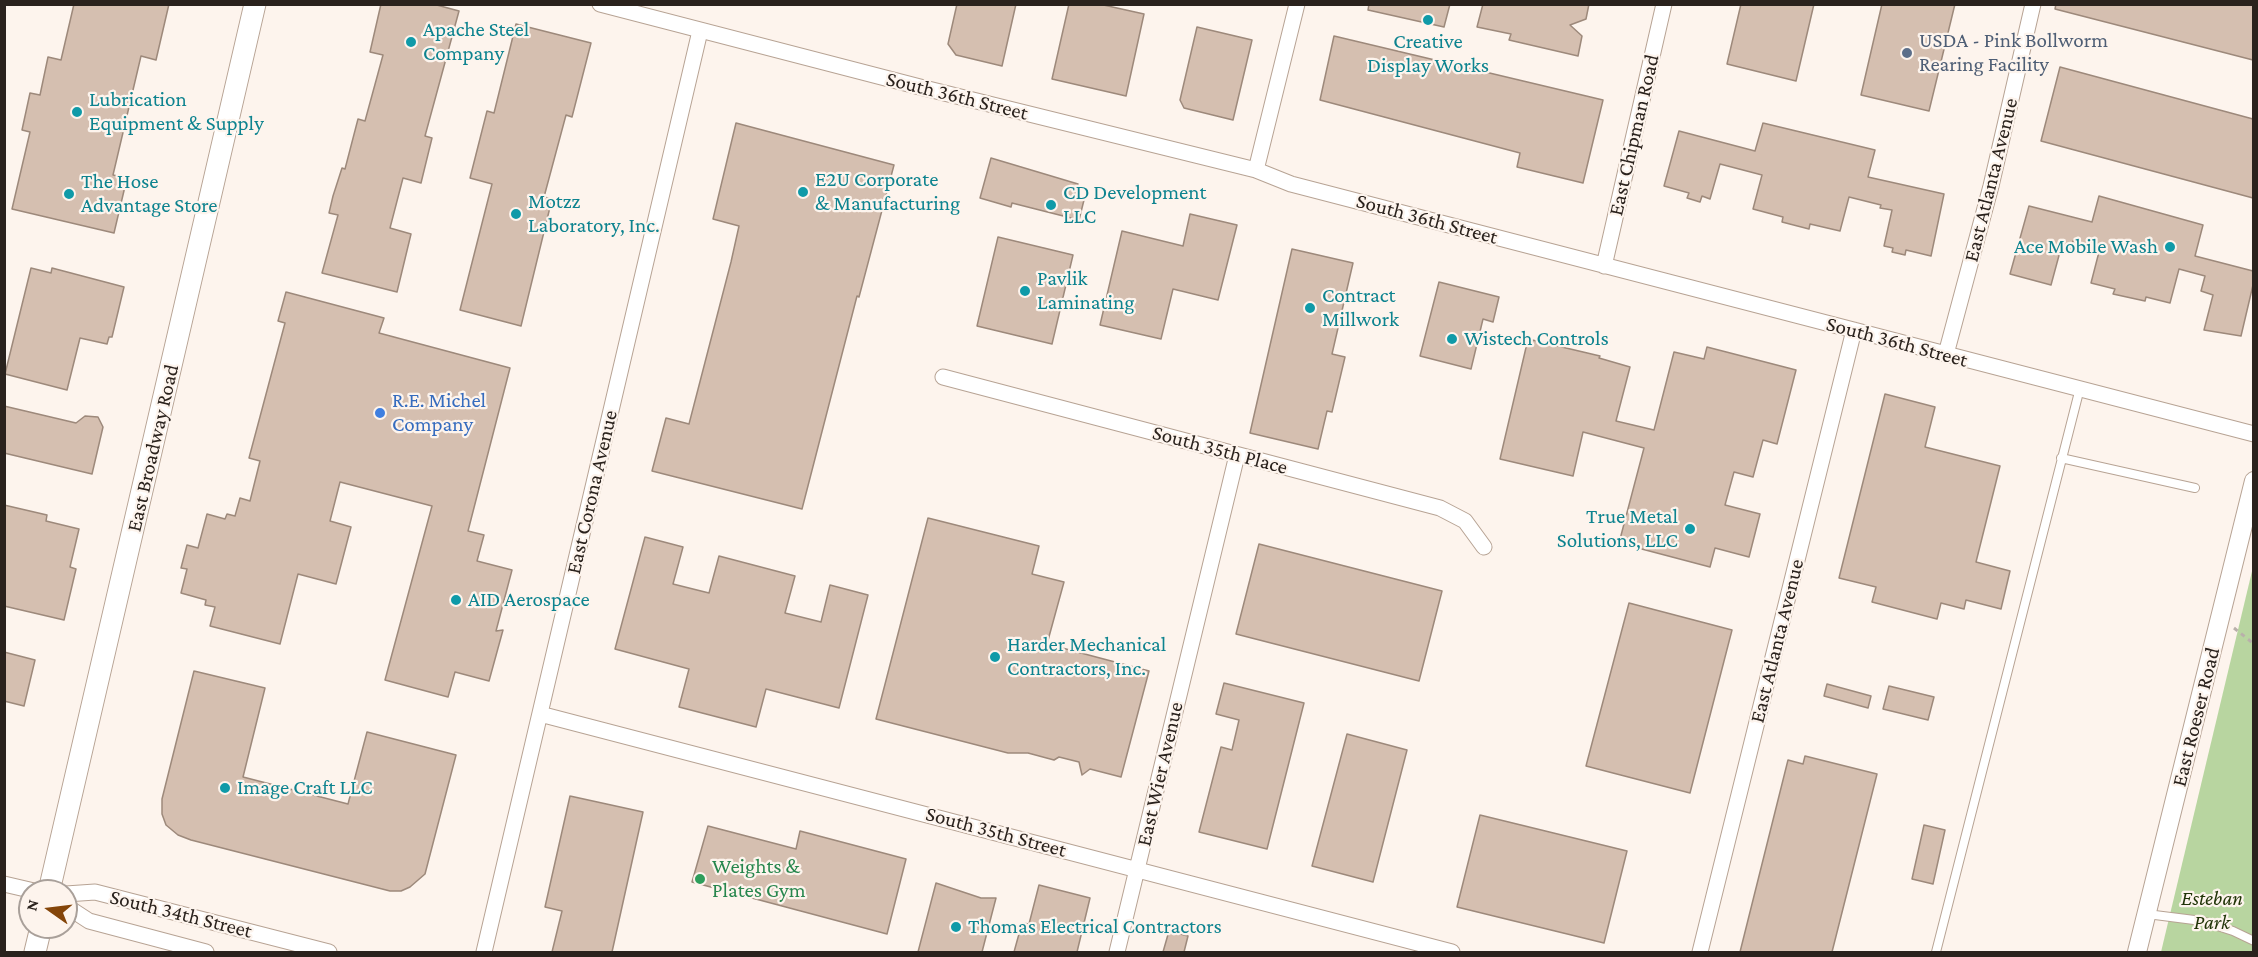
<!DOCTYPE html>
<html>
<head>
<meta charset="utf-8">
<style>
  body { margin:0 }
  #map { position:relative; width:2258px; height:957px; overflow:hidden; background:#fdf4ed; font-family:"Crimson Pro",serif }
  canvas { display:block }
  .frame { position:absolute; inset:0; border:6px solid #2a221d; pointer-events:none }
  .north { position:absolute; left:18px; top:879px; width:60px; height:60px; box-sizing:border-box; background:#fdf4ed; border:2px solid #a9a09a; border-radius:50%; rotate:284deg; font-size:16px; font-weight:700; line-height:24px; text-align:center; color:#2a221d }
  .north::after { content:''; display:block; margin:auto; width:21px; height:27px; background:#844509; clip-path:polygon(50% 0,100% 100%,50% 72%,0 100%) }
</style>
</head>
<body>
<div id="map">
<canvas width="2258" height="957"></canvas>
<div class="frame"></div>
<div class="north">N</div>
</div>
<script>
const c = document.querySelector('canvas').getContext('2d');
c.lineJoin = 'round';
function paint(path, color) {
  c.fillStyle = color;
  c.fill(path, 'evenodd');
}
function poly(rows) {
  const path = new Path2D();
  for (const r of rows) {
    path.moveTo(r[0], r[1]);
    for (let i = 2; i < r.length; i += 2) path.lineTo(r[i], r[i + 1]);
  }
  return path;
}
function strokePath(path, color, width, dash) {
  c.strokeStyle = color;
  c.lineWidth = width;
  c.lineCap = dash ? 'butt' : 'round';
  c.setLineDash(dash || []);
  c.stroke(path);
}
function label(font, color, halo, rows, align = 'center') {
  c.font = font + ' "Crimson Pro",serif';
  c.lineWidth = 4.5;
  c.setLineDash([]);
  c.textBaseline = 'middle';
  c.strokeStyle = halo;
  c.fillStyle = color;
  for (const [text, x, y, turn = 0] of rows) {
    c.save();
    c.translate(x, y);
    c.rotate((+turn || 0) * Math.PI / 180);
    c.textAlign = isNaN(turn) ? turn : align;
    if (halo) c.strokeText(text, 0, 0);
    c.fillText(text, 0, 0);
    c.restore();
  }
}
const green = poly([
  [2253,567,2253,952,2161,952]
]);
const building = poly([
  [74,4,169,4,156,60,141,56,113,175,127,178,114,233,12,209,30,132,22,130,30,93,40,95,48,57,61,60,74,4],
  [381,4,433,4,459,11,425,136,432,138,421,183,403,178,390,228,411,234,397,292,322,273,338,215,329,213,333,196,342,168,345,169,358,119,365,121,383,55,370,52,381,4],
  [957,4,1016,4,1002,66,956,55,948,44,957,4],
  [1069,4,1099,4,1144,14,1126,96,1052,79,1069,4],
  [1369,4,1450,4,1444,27,1368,10,1369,4],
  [1483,4,1589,4,1586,19,1570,25,1582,36,1578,56,1509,40,1511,34,1477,27,1483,4],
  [1741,4,1814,4,1796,81,1727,64,1741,4],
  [1882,4,1955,4,1929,111,1861,95,1882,4],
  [2056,4,2253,4,2253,60,2055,9,2056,4],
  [516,24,591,43,572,117,566,115,544,197,552,199,521,326,460,310,492,184,470,178,487,111,494,113,516,24],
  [1197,27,1252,40,1233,120,1184,108,1180,100,1197,27],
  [1334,36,1603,100,1583,183,1517,167,1520,153,1320,100,1334,36],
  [2060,67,2253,119,2253,198,2041,141,2060,67],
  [736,123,894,165,859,297,857,296,802,509,652,471,666,418,689,424,731,262,739,226,713,219,736,123],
  [1763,123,1875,150,1868,177,1944,194,1931,256,1906,250,1905,255,1892,252,1893,248,1884,246,1892,210,1880,208,1881,205,1849,197,1840,231,1810,224,1809,229,1782,222,1783,217,1753,209,1762,175,1720,164,1710,199,1702,196,1700,202,1687,198,1689,193,1664,186,1679,131,1755,151,1763,123],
  [991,158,1078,184,1074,197,1084,200,1079,220,1012,203,1011,207,980,198,991,158],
  [2099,196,2203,225,2195,256,2253,271,2253,285,2241,336,2204,330,2213,295,2201,291,2205,276,2179,269,2170,303,2146,297,2145,301,2113,294,2115,289,2091,283,2100,248,2073,241,2071,251,2061,248,2051,285,2010,274,2029,206,2092,222,2099,196],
  [1190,214,1237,225,1218,300,1173,289,1161,339,1100,325,1122,231,1183,246,1190,214],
  [998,237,1073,255,1052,344,977,326,998,237],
  [1292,249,1353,263,1332,354,1345,357,1332,412,1327,411,1318,449,1250,433,1292,249],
  [31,268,51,273,52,268,124,287,112,337,109,337,107,344,80,338,67,390,5,374,31,268],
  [1439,282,1499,297,1493,322,1483,319,1471,369,1420,356,1439,282],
  [286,292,384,318,379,333,510,368,468,531,484,535,477,561,512,570,496,631,503,630,489,681,455,672,448,697,385,680,432,506,340,482,330,521,351,527,336,584,298,574,280,644,210,626,215,607,205,605,206,600,181,593,187,569,181,568,187,545,198,548,207,514,225,519,227,514,235,516,240,498,250,501,260,461,249,458,285,323,278,321,286,292],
  [1528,339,1600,356,1599,358,1630,367,1616,421,1654,430,1674,352,1704,359,1707,347,1796,370,1777,444,1763,440,1753,477,1734,472,1725,505,1760,514,1749,557,1715,548,1710,567,1619,543,1644,448,1583,432,1573,476,1500,459,1528,339],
  [1885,394,1935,407,1925,447,2000,466,1976,562,2010,571,2001,609,1966,600,1964,609,1941,603,1937,619,1872,602,1876,587,1839,578,1885,394],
  [4,406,76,423,85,416,98,417,103,427,92,474,4,453,4,406],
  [4,505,47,515,46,521,79,529,70,567,76,569,64,620,4,606,4,505],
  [928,518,1039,546,1032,574,1064,582,1047,644,1149,671,1121,777,1090,769,1082,775,1079,762,1059,757,1054,760,1028,753,1008,753,876,719,928,518],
  [645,537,683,547,673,584,709,593,719,556,795,576,785,613,821,622,830,585,868,595,839,708,766,689,756,727,679,707,689,669,615,649,645,537],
  [1259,544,1442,591,1419,681,1236,634,1259,544],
  [1629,603,1732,630,1690,793,1586,766,1629,603],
  [4,652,35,660,24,706,4,701,4,652],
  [194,671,265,688,243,777,348,804,367,732,456,755,425,874,410,887,401,891,390,891,191,840,178,835,166,825,162,814,162,799,194,671],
  [1224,683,1304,703,1267,849,1199,832,1221,747,1232,750,1239,720,1216,714,1224,683],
  [1827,684,1871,696,1868,708,1824,696,1827,684],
  [1889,686,1934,697,1928,720,1883,709,1889,686],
  [1347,734,1407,750,1373,882,1312,866,1347,734],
  [1805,756,1877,774,1832,952,1740,952,1788,760,1803,764,1805,756],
  [570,796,643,812,612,952,552,952,562,911,545,907,570,796],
  [1480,815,1627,851,1604,943,1457,907,1480,815],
  [1924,825,1945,830,1933,884,1912,879,1924,825],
  [708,826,796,849,800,831,906,859,887,934,692,882,708,826],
  [936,883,981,898,996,898,982,952,918,952,936,883],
  [1039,885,1090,898,1077,952,1014,952,1022,923,1029,924,1039,885],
  [1169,931,1188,936,1184,952,1163,952,1169,931]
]);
const path = poly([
  [2234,628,2254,644]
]);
const service = poly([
  [2061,458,2195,488],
  [2147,914,2202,921,2233,931,2254,941],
  [1936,952,2080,388]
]);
const minor = poly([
  [600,4,920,87,1256,170,1291,184,2254,434],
  [1256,170,1297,4],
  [1604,266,1664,4],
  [1946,354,1991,186,2033,4],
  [943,377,1440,508,1465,521,1484,547],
  [540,714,1452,952],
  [4,884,34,891],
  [66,894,95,892,329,952],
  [66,906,89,921,206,952],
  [484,952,700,31],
  [1117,952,1237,455],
  [1700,952,1854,330]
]);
const tertiary = poly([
  [2137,952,2254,481]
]);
const secondary = poly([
  [49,891,255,4],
  [35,952,41,927]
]);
const markers = [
  [1428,20,6,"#0f9aa8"],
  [411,42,6,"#0f9aa8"],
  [1907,53,6,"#5c6f8a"],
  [77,112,6,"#0f9aa8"],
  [803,192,6,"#0f9aa8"],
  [69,194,6,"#0f9aa8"],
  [1051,205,6,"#0f9aa8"],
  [516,214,6,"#0f9aa8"],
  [2170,247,6,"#0f9aa8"],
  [1025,291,6,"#0f9aa8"],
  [1310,308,6,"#0f9aa8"],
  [1452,339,6,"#0f9aa8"],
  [380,413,6,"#3f7fe0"],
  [1690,529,6,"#0f9aa8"],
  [456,600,6,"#0f9aa8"],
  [995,657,6,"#0f9aa8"],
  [225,788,6,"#0f9aa8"],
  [700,879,6,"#2e9e5b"],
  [956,927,6,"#0f9aa8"]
];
const cultureNames = [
  ["Apache Steel",423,30],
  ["Company",423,54],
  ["Creative",1428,42,"center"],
  ["Display Works",1428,66,"center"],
  ["Lubrication",89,100],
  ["Equipment & Supply",89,124],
  ["E2U Corporate",815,180],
  ["& Manufacturing",815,204],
  ["The Hose",81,182],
  ["Advantage Store",81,206],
  ["CD Development",1063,193],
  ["LLC",1063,217],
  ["Motzz",528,202],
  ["Laboratory, Inc.",528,226],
  ["Ace Mobile Wash",2158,247,"right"],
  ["Pavlik",1037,279],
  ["Laminating",1037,303],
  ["Contract",1322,296],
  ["Millwork",1322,320],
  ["Wistech Controls",1464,339],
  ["True Metal",1678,517,"right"],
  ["Solutions, LLC",1678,541,"right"],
  ["AID Aerospace",468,600],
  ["Harder Mechanical",1007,645],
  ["Contractors, Inc.",1007,669],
  ["Image Craft LLC",237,788],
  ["Thomas Electrical Contractors",968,927]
];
const serviceNames = [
  ["USDA - Pink Bollworm",1919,41],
  ["Rearing Facility",1919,65]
];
const streetNames = [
  ["South 36th Street",957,96,14],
  ["East Chipman Road",1634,135,-77],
  ["East Atlanta Avenue",1991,180,-76],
  ["South 36th Street",1427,219,15],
  ["South 36th Street",1897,342,15],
  ["East Broadway Road",153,448,-77],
  ["South 35th Place",1220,450,15],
  ["East Corona Avenue",592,492,-77],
  ["East Atlanta Avenue",1777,641,-76],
  ["East Roeser Road",2196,717,-76],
  ["East Wier Avenue",1160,774,-77],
  ["South 35th Street",996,832,15],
  ["South 34th Street",181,914,14]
];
const shopNames = [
  ["R.E. Michel",392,401],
  ["Company",392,425]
];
const leisureNames = [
  ["Weights &",712,867],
  ["Plates Gym",712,891]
];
const parkNames = [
  ["Esteban",2212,899],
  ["Park",2212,923]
];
paint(green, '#b8d5a0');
paint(building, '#d5bfb0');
strokePath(building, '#9d897b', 1.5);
strokePath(service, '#b7a394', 10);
strokePath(minor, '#b7a394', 17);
strokePath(tertiary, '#b7a394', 20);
strokePath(secondary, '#b7a394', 23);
strokePath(path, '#b9b0aa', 3, [4.5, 4.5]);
strokePath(service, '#fff', 8);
strokePath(minor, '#fff', 15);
strokePath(tertiary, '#fff', 18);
strokePath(secondary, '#fff', 21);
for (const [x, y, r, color] of markers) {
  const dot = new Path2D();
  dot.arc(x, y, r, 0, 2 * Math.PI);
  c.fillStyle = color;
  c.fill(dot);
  strokePath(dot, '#fdf4ed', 2);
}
label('21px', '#0d838f', '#fdf4ed', cultureNames, 'left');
label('21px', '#4e5e75', '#fdf4ed', serviceNames, 'left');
label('21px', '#2a221d', '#fdf4ed', streetNames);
label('21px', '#366cbe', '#fdf4ed', shopNames, 'left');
label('21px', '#27864d', '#fdf4ed', leisureNames, 'left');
label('italic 21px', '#1f3306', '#fdf4ed', parkNames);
</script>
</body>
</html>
